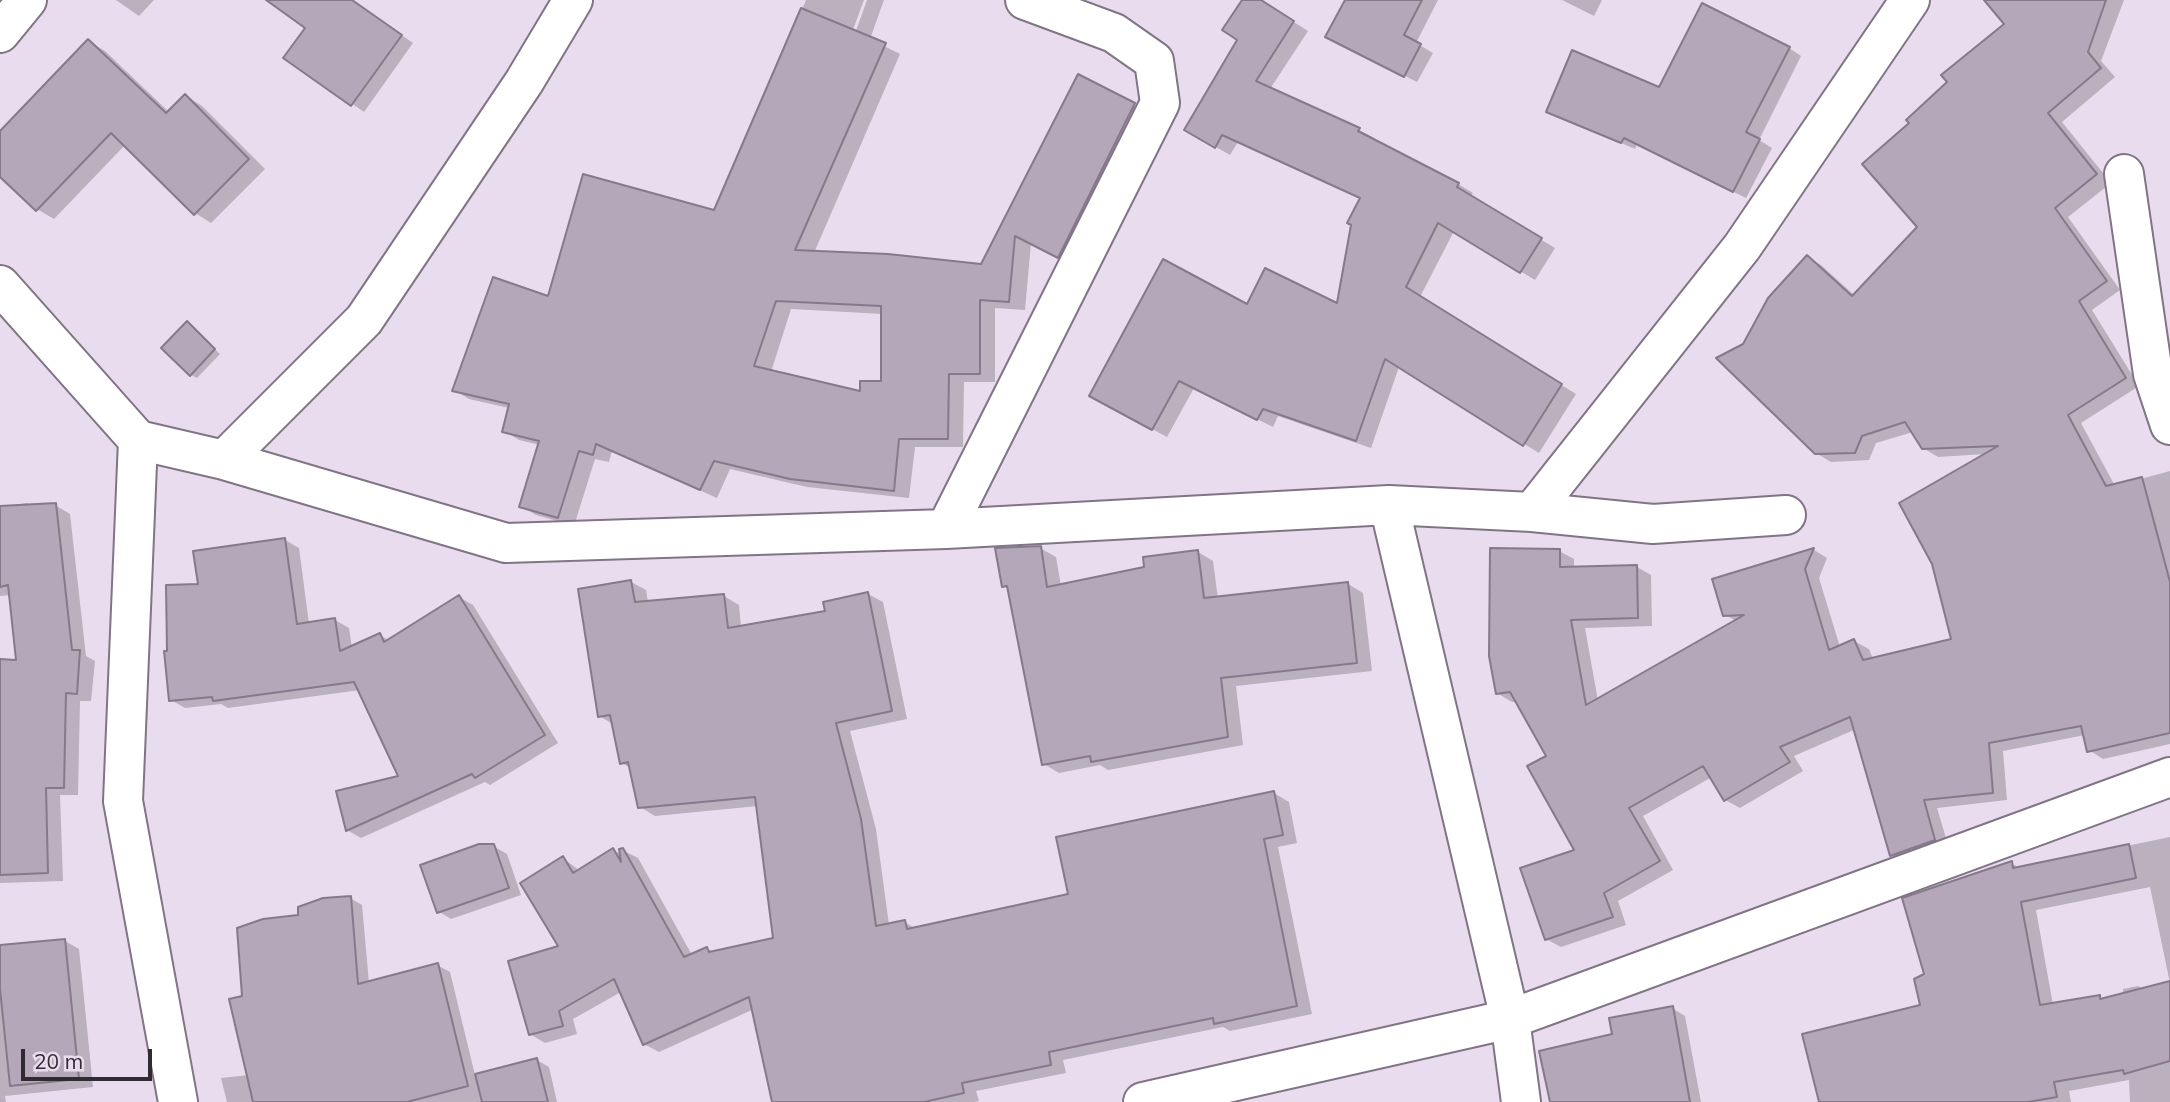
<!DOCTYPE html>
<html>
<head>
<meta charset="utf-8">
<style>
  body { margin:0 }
  #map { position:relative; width:2170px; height:1102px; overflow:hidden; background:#e9dcee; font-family:Mulish,sans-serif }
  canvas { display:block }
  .scale { position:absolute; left:21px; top:1049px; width:131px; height:32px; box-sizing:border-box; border:4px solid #302b32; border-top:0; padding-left:9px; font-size:21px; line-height:24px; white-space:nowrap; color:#302b32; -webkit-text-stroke:5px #e9dcee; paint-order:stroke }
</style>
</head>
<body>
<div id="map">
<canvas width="2170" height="1102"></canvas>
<div class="scale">20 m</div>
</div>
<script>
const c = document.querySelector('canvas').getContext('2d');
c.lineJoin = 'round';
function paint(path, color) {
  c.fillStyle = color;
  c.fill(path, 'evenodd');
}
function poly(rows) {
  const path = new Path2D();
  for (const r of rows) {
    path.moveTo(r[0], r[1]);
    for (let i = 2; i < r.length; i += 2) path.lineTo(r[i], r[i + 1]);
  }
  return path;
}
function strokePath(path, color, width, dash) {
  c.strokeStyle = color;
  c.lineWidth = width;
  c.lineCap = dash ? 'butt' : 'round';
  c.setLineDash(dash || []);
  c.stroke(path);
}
const shadow = poly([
  [116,0,154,0,139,16],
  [269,0,351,0,413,43,364,112,286,58,307,28],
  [806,0,864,0,850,38,853,39,867,0,884,0,870,39,900,54,814,253,982,266,1079,76,1150,114,1074,265,1031,243,1025,310,995,308,995,382,964,382,963,447,915,447,909,498,807,487,730,469,717,498,612,451,609,462,595,459,574,526,536,515,521,506,540,445,519,440,504,431,509,408,469,399,454,390,549,299,715,212],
  [791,309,883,314,883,383,862,393,771,372],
  [1244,0,1259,0,1308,31,1270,89,1359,130,1374,138,1373,140,1458,184,1473,193,1470,197,1555,248,1535,280,1454,231,1420,297,1576,394,1539,453,1399,367,1371,448,1278,416,1273,427,1194,388,1167,437,1106,404,1248,306,1338,306,1362,198,1238,142,1230,155,1186,130,1240,39],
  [1347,0,1438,0,1416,43,1433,53,1417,82,1340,43],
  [1562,0,1602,0,1594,16],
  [1986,0,2124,0,2101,61,2115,77,2062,122,2111,183,2068,217,2120,290,2092,310,2139,386,2081,423,2115,486,2170,471,2170,744,2103,759,2089,750,2085,735,2003,751,2007,800,1937,808,1949,848,1906,864,1892,855,1856,729,1794,756,1803,771,1740,808,1725,800,1712,777,1643,816,1673,870,1618,901,1626,925,1561,947,1546,939,1577,850,1548,756,1517,701,1512,702,1497,693,1559,551,1574,559,1574,568,1637,567,1651,575,1652,626,1585,628,1598,701,1737,621,1725,615,1715,580,1814,550,1827,558,1819,578,1840,647,1854,641,1869,649,1873,659,1953,640,1986,454,1938,457,1923,448,1913,432,1876,443,1869,460,1831,462,1816,453,1744,345,1807,257,1821,265,1854,295,1919,227,1912,123,2007,24],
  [88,41,105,51,169,112,186,96,202,106,265,169,211,223,195,213,126,144,54,219,37,209,0,174,0,133],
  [1789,48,1801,56,1759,140,1772,148,1746,198,1637,144,1635,149,1548,111,1660,89],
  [187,324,220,354,197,378,191,375],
  [27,503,33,506,55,505,70,514,86,656,95,661,91,701,80,701,78,795,60,795,63,881,0,883,0,661,18,661,11,595,0,596,0,507],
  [285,540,299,548,309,624,335,620,349,628,352,648,380,635,390,641,459,597,473,605,558,743,490,785,485,782,361,838,347,830,400,778,360,690,228,708,221,704,185,708,171,700,200,585],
  [1040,548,1056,557,1061,586,1146,569,1198,552,1213,561,1218,599,1348,584,1363,593,1372,671,1236,686,1243,745,1108,770,1100,765,1059,773,1044,764,1010,589,1004,586],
  [631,582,646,590,648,602,724,596,739,605,741,627,827,613,868,594,883,602,907,719,850,731,876,829,889,925,904,922,917,929,1070,896,1274,793,1289,802,1297,843,1278,847,1312,1014,1230,1031,1223,1027,1063,1060,1066,1073,976,1091,979,1101,974,1102,774,1102,754,1009,659,1052,644,1044,621,992,573,1019,577,1034,545,1043,530,1034,561,947,563,858,580,871,613,850,622,855,622,850,638,858,692,955,707,949,714,952,775,939,758,806,655,816,640,807,631,768,621,763,613,724,599,716],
  [2170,837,2170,1102,2130,1102,2129,1080,2069,1091,2071,1102,1820,1102,1922,1007,1926,975,2011,863,2020,868],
  [2150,887,2170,983,2144,990,2138,986,2123,989,2123,995,2104,999,2099,997,2053,1005,2036,910],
  [493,846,507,854,521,895,451,919,438,911],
  [350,898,362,905,369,983,437,965,450,972,475,1075,537,1060,549,1067,557,1102,227,1102,221,1078,249,1075,244,998,300,917],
  [65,941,79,949,93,1087,5,1096,6,1102,0,1102,0,947],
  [1672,1008,1685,1016,1701,1102,1552,1102,1614,1036]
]);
const building = poly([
  [266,0,352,0,402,35,351,106,283,58,305,28,266,0],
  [1242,0,1261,0,1294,21,1256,81,1360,128,1358,131,1459,183,1457,187,1542,238,1520,273,1438,223,1406,287,1562,384,1523,446,1385,359,1356,441,1263,409,1257,420,1179,381,1152,430,1089,396,1163,259,1247,304,1265,268,1337,303,1351,225,1347,223,1360,198,1222,135,1215,148,1184,130,1237,40,1222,30,1242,0],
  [1345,0,1422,0,1404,35,1421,44,1404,77,1325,37,1345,0],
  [1984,0,2106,0,2088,52,2101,68,2048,113,2097,174,2055,208,2107,281,2079,301,2126,378,2068,415,2106,486,2142,477,2170,582,2170,733,2087,752,2081,726,1989,743,1993,793,1924,800,1935,840,1890,856,1850,717,1780,747,1790,762,1724,801,1703,766,1629,808,1660,861,1604,893,1613,917,1545,940,1520,868,1574,850,1527,766,1546,756,1510,692,1496,694,1489,656,1490,548,1560,549,1560,567,1637,565,1638,618,1571,620,1586,705,1744,615,1723,616,1712,579,1814,548,1805,569,1829,650,1854,639,1863,660,1951,639,1932,564,1899,503,1998,446,1922,449,1905,422,1862,436,1855,453,1815,454,1716,358,1743,344,1768,298,1807,255,1852,296,1917,227,1862,164,1909,123,1906,120,1947,82,1941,75,2004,24,1984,0],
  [1702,3,1790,47,1746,132,1760,139,1733,192,1624,138,1621,143,1546,112,1572,50,1659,87,1702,3],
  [801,8,886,43,795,250,888,254,981,264,1078,74,1135,103,1058,258,1015,236,1009,302,980,300,980,374,949,374,948,439,899,439,894,491,790,479,714,461,700,490,596,444,593,455,579,451,558,518,519,507,539,441,502,432,509,404,452,391,493,277,548,296,583,174,714,210,801,8],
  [776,301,881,306,881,381,860,381,860,391,754,366,776,301],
  [88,39,166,113,185,94,249,159,194,215,111,133,36,211,0,177,0,131,88,39],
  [187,321,215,349,190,376,161,348,187,321],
  [56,503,72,650,80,650,77,694,66,693,64,788,46,788,48,873,0,875,0,659,16,660,8,585,0,587,0,506,56,503],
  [285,538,297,624,335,618,340,651,380,633,384,642,459,595,545,735,475,778,472,774,346,831,336,791,398,776,354,682,213,701,212,697,169,701,164,651,167,651,166,585,198,584,193,551,285,538],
  [1041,546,1047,587,1144,567,1143,557,1198,550,1204,598,1348,582,1357,663,1221,678,1228,737,1091,762,1090,756,1042,765,1007,586,1002,587,995,548,1041,546],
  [631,580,635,602,724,594,728,628,825,611,823,602,868,592,892,711,836,723,861,819,876,926,905,920,907,929,1068,894,1056,837,1274,791,1283,835,1264,839,1297,1006,1214,1024,1213,1018,1049,1052,1051,1065,962,1083,964,1093,924,1102,772,1102,749,997,643,1045,614,979,559,1011,563,1026,529,1035,508,961,558,946,520,883,563,856,573,873,613,848,621,862,619,849,623,848,684,957,707,947,709,952,773,938,755,797,638,808,628,762,620,764,610,715,598,717,578,589,631,580],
  [479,844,494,844,509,888,437,913,420,865,479,844],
  [2129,844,2136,878,2021,902,2040,1005,2100,995,2100,999,2170,981,2170,1061,2124,1074,2123,1070,2054,1082,2057,1097,2028,1102,1819,1102,1802,1034,1920,1005,1914,979,1924,974,1902,898,2012,861,2013,868,2129,844],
  [351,896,358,984,438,963,468,1086,407,1102,253,1102,229,999,242,996,237,928,263,919,298,915,298,907,323,898,351,896],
  [65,939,79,1079,10,1086,0,989,0,945,65,939],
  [1673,1006,1690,1102,1550,1102,1539,1051,1612,1034,1609,1018,1673,1006],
  [537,1058,548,1102,482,1102,475,1074,537,1058]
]);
const minor = poly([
  [0,33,27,0],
  [2124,174,2153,374,2170,425],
  [0,285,138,440,123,801,178,1102],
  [138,440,224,460,506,543,946,529,1389,505,1532,512,1653,524,1786,515],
  [224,460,364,320,524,82,573,0],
  [1389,505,1510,1019,1521,1102],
  [1532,512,1742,247,1910,0],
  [946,529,1160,103,1154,61,1114,33,1025,0],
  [1143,1102,1510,1019,2170,777]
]);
paint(shadow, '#0003');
paint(building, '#b4a7b9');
strokePath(building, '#85798a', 2);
strokePath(minor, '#807485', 42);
strokePath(minor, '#fff', 38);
</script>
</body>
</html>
